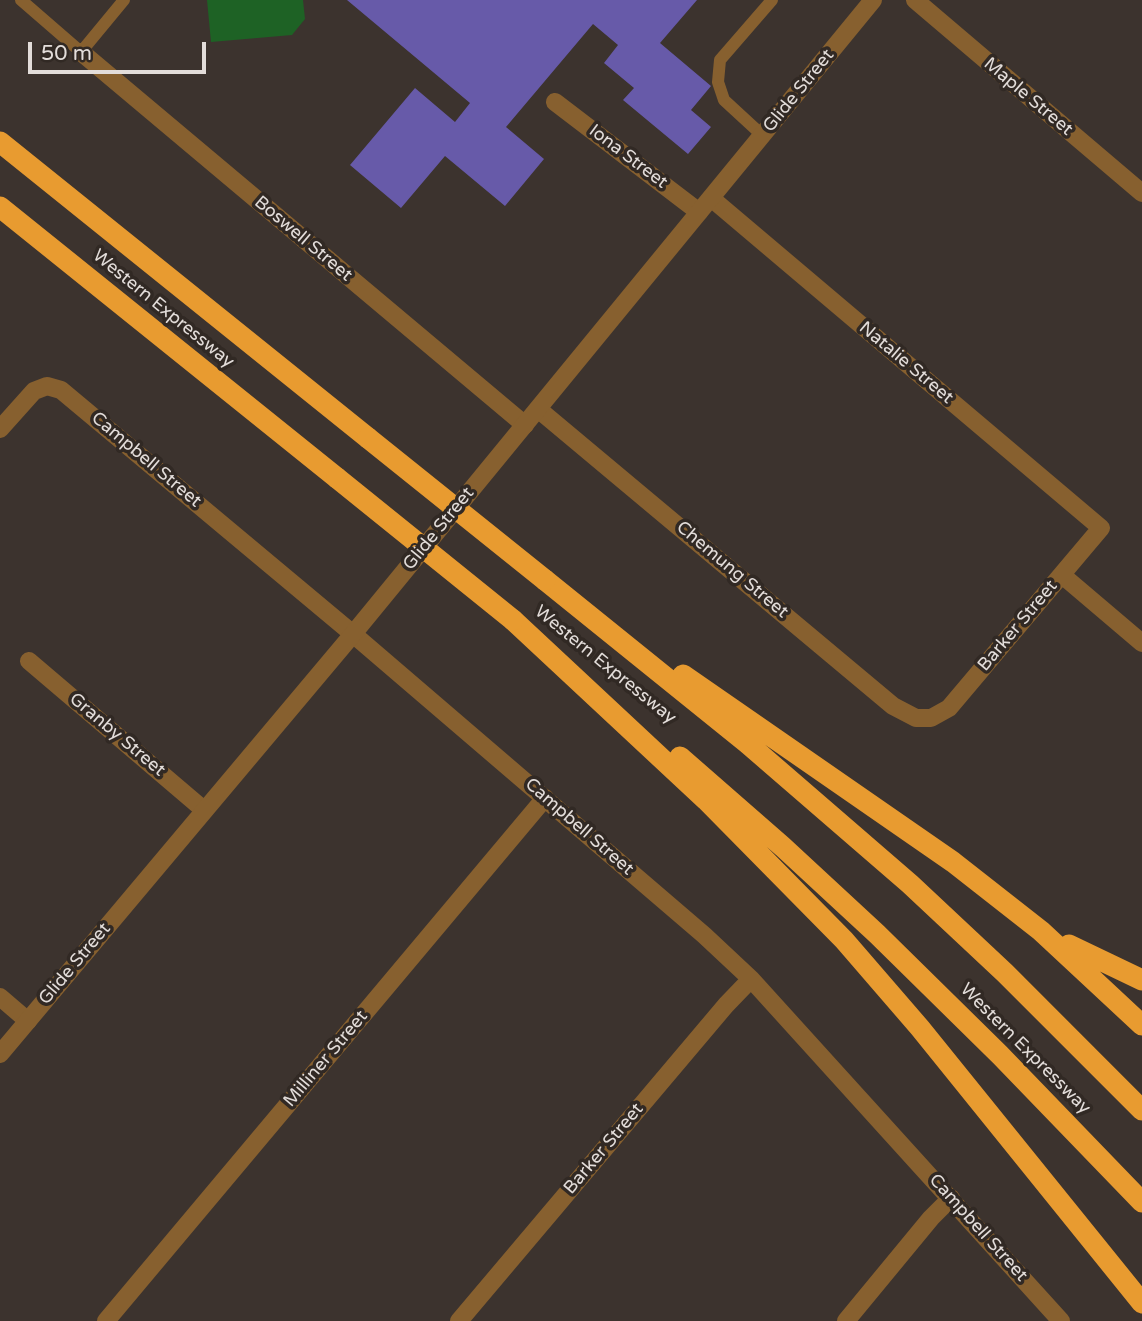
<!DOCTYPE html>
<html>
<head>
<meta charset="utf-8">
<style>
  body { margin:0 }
  #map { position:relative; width:1142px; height:1321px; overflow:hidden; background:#3c332e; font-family:"Varela Round",sans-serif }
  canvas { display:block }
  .scale { position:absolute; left:28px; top:42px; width:178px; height:32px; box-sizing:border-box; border:4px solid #e3ddda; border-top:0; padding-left:9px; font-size:21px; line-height:24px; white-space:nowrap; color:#e3ddda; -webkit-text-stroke:5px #312924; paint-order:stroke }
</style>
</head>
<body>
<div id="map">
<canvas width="1142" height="1321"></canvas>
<div class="scale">50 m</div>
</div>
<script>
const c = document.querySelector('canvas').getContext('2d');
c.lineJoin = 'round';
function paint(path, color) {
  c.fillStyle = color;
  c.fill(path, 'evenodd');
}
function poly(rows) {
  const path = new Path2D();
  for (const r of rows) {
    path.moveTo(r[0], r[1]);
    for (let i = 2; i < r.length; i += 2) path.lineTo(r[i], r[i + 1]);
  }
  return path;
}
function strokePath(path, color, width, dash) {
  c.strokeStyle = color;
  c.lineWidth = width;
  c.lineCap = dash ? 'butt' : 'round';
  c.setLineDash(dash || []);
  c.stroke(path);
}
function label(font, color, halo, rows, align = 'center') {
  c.font = font + ' "Varela Round",sans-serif';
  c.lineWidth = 7;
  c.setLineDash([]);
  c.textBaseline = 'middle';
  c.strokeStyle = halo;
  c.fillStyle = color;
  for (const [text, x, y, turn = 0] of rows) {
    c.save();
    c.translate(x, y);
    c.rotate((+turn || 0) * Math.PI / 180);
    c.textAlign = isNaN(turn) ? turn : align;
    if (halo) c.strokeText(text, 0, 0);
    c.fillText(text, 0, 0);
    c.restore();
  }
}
const green = poly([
  [207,0,303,0,305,19,292,35,211,42]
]);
const building = poly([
  [347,0,697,0,660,43,711,86,691,110,711,127,688,154,623,100,634,88,604,63,618,45,593,24,506,127,544,159,505,206,445,156,401,208,350,165,415,88,455,122,470,103]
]);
const service = poly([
  [21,0,81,52,124,0],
  [762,135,724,100,718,82,720,60,772,0]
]);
const minor = poly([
  [81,52,525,425],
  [555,102,699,212],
  [538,409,893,706,916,718,931,718,949,708,1101,528,711,198],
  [0,429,34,391,47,386,61,390,353,634,704,935,751,979,1061,1321],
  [1062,575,1142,643],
  [29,661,204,810],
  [0,997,28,1021],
  [106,1321,545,798],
  [459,1321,726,1005,751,979],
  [846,1321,931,1218,951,1198]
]);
const tertiary = poly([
  [915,0,1142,193],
  [0,1054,353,634,873,0]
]);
const motorway = poly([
  [0,142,368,438],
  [0,207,337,478],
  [545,580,747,743,910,884,1005,973,1142,1110],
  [513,620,706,800,844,940,920,1028,1142,1303],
  [683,675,953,862,1041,931,1142,1025],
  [680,757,783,847,877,934,1000,1055,1142,1202],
  [1069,945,1142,980]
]);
const motorwayBridge = poly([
  [368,438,545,580],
  [337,478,513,620]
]);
const streetNames = [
  ["Glide Street",799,91,-51],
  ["Maple Street",1028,97,40],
  ["Iona Street",628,157,37],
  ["Boswell Street",303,239,40],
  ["Western Expressway",163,309,39],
  ["Natalie Street",906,363,40],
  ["Campbell Street",146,460,40],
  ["Glide Street",439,529,-51],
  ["Chemung Street",732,570,40],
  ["Barker Street",1018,626,-50],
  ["Western Expressway",605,665,39],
  ["Granby Street",117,735,40],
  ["Campbell Street",579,827,41],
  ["Glide Street",75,964,-50],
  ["Western Expressway",1025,1049,45],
  ["Milliner Street",326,1059,-50],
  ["Barker Street",604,1149,-50],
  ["Campbell Street",978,1228,48]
];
paint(green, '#1e6225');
paint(building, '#675aa9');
strokePath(service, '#87602f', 12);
strokePath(minor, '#87602f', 18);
strokePath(tertiary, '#87602f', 18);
strokePath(motorway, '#e89b30', 21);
strokePath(motorwayBridge, '#e89b30', 21);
label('18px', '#e3ddda', '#312924', streetNames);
</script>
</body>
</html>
